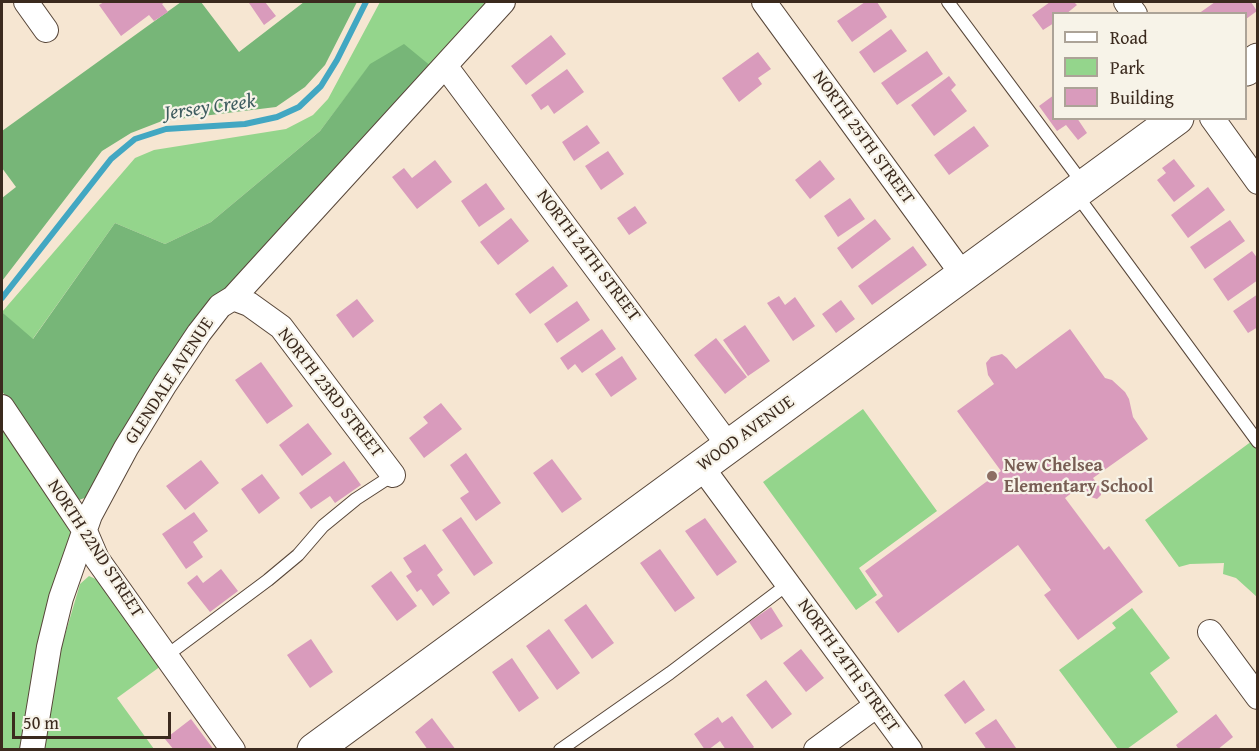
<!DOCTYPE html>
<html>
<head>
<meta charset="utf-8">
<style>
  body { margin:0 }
  #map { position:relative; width:1259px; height:751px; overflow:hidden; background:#f6e6d2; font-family:"Gentium Book Plus",serif }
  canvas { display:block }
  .frame { position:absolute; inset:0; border:3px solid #3b2a1e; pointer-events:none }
  .legend { position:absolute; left:1052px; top:12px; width:195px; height:108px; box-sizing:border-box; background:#f7f3e8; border:2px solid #aca397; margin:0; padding:8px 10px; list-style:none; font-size:18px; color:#3b2a1e }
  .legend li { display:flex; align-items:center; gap:12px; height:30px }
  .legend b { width:30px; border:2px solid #aca397 }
  .scale { position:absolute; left:12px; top:712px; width:159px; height:27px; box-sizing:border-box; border:3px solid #3b2a1e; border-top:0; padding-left:8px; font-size:18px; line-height:21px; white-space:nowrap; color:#3b2a1e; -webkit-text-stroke:4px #f7f3e8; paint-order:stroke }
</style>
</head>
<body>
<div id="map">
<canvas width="1259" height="751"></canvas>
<div class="frame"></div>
<ul class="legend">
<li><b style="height:8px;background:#fff"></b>Road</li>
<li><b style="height:16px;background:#94d58c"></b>Park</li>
<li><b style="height:16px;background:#d99bbc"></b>Building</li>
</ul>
<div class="scale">50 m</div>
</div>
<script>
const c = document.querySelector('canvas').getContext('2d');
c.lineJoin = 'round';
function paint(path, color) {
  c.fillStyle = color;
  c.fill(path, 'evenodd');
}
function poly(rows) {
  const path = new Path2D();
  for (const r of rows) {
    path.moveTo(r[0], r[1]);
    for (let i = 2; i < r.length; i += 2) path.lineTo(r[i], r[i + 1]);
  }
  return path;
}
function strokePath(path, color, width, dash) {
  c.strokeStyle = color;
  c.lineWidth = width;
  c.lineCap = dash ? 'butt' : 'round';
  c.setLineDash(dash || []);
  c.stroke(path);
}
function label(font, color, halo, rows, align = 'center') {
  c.font = font + ' "Gentium Book Plus",serif';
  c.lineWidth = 4.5;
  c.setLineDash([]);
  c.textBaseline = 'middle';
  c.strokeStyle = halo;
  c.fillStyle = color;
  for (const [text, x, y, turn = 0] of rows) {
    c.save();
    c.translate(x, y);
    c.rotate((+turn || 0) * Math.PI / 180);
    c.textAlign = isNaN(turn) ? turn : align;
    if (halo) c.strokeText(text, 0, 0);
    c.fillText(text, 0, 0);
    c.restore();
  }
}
const green = poly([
  [380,2,493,2,432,67,367,69,320,131,211,222,165,244,115,223,32,340,2,312,135,158,154,150,286,129,313,115,328,99],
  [863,409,937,511,859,568,877,595,856,610,763,482],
  [2,419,74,536,21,749,2,749],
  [1252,441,1258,449,1257,597,1236,578,1223,574,1224,563,1190,564,1179,567,1145,520],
  [89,576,100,581,161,666,117,698,154,749,44,750,54,672,80,584],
  [1132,608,1170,658,1150,673,1178,712,1127,749,1118,749,1059,670,1116,628,1112,623]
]);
const forest = poly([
  [181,2,201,2,239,52,304,2,357,2,325,65,305,87,276,107,162,121,131,133,102,151,2,281,2,198,16,187,2,168,2,131],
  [404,44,432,67,192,325,90,496,79,500,67,490,2,391,2,312,33,339,115,223,165,244,211,222,320,131,370,64]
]);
const stream = poly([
  [2,298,111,159,135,139,166,129,245,124,277,117,299,107,321,86,337,60,366,2]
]);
const building = poly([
  [104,2,165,2,162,4,168,12,154,21,149,15,121,36,99,5],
  [252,2,265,2,276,16,264,25,249,3],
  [865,2,877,2,887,17,852,42,837,21],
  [1050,2,1074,2,1077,5,1066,14,1054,14,1054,23,1043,30,1032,15],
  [1215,2,1251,2,1257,11,1246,19,1246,14,1198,14],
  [891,29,907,51,874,73,859,52],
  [551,35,566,54,526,85,511,66],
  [927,51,943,74,897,105,881,83],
  [758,52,771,69,758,78,762,84,739,102,722,78],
  [567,69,584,92,554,114,548,105,541,110,531,95],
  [949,76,956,85,951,90,967,111,934,136,911,105],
  [1054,95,1054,118,1077,118,1087,133,1078,140,1066,125,1057,131,1039,106],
  [587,125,600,143,574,161,562,142],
  [974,126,989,146,949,175,934,155],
  [608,151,624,174,601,190,585,166],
  [1174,159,1195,186,1174,202,1157,180,1166,173,1162,168],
  [435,160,452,182,417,209,392,177,404,168,412,178],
  [820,160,835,179,810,199,795,180],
  [486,183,505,209,479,227,461,201],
  [1208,187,1225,210,1188,238,1171,215],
  [850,198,865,219,838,237,824,216],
  [635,206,647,223,629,235,617,218],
  [511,218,529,241,498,265,480,242],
  [875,219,891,239,852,269,837,248],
  [1230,220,1245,241,1205,269,1190,247],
  [913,246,927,265,872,305,858,286],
  [1252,251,1258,259,1258,280,1228,301,1213,279],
  [553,266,568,286,530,314,515,294],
  [1258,294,1258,327,1248,333,1233,311],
  [779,296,785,305,795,297,815,326,793,341,767,303],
  [357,299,374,321,353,338,336,315],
  [841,300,855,319,836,333,822,314],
  [577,301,590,320,557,343,544,324],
  [745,325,770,361,748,376,723,340],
  [602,329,616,349,582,373,575,364,568,370,560,358],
  [1070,329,1105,378,1112,380,1125,392,1129,399,1133,417,1148,439,1093,478,1101,489,1101,495,1097,499,1091,497,1082,485,1065,498,1104,550,1109,546,1143,592,1078,640,1044,595,1051,590,1018,545,898,633,875,602,883,596,865,571,1001,471,957,411,994,384,988,375,986,363,991,357,1002,354,1007,358,1016,369],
  [716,338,747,377,725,394,694,355],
  [622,356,637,379,611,397,595,374],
  [261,362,293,406,267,424,235,380],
  [441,403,462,429,424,458,409,438,428,423,423,417],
  [308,423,332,454,302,476,279,445],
  [466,453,501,503,476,521,460,498,469,492,450,465],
  [552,459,582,499,562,513,533,473],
  [201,460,219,483,185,510,166,486],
  [344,461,361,485,335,503,330,496,311,509,299,493],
  [262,474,280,498,259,514,241,489],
  [194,512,208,531,193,542,203,557,186,569,162,534],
  [461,517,493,563,474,576,442,530],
  [705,518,737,562,717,576,685,531],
  [425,544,443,570,437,575,450,593,433,606,421,589,417,592,406,576,412,572,403,558],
  [660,549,695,598,675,612,640,563],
  [221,569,238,591,210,612,187,583,197,575,203,583],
  [391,571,417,606,397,621,371,586],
  [586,604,614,643,592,659,564,620],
  [771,607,783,626,761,640,749,622],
  [549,629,580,673,557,690,526,646],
  [311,639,333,672,310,688,287,655],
  [801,649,824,678,806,692,783,663],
  [512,658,539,698,519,712,492,672],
  [766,680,792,714,772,729,746,695],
  [964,680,985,710,965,724,944,695],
  [1216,714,1233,737,1217,750,1179,750,1176,745],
  [732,716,754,747,751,750,726,750,720,741,708,750,705,750,694,734,718,717,722,723],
  [432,718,456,750,428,750,415,732],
  [191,719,214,750,174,750,165,739],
  [996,719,1016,748,1013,750,987,750,975,733]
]);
const lane = poly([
  [948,2,1084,185],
  [1076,194,1258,442],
  [166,656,268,580,298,555,323,526,356,499,393,475],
  [560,750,670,673,788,584]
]);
const street = poly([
  [26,2,46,30],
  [764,2,963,275],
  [1126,2,1135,14],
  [446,67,729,446],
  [1212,118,1258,182],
  [233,298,249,304,281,327,393,475],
  [2,407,85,531,97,559,233,750],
  [701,466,910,750],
  [1210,632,1258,697],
  [32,750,49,647,61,598,90,515,126,448,165,384,199,333,220,306,233,298,503,2],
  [816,750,877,705]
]);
const secondary = poly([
  [1246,69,1258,60],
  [314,750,1177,118]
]);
const markers = [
  [992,476,6,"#8d6e63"]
];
const streetNames = [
  ["NORTH 25TH STREET",863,138,54],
  ["NORTH 24TH STREET",588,256,53],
  ["GLENDALE AVENUE",170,381,-57],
  ["NORTH 23RD STREET",330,393,52],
  ["WOOD AVENUE",746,434,-36],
  ["NORTH 22ND STREET",95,549,57],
  ["NORTH 24TH STREET",848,666,54]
];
const educationNames = [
  ["New Chelsea",1004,466],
  ["Elementary School",1004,487]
];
const waterNames = [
  ["Jersey Creek",210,108,-8]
];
paint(green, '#94d58c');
paint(forest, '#77b678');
strokePath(stream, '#42a7c2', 6);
paint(building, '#d99bbc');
strokePath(lane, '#574639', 14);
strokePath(street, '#574639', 26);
strokePath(secondary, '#574639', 35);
strokePath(lane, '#fff', 12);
strokePath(street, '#fff', 24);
strokePath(secondary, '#fff', 33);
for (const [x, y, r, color] of markers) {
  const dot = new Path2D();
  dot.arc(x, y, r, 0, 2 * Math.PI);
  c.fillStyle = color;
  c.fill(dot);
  strokePath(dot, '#f7f3e8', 2);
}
label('18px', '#3b2a1e', '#f7f3e8', streetNames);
label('bold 18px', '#785e54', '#f7f3e8', educationNames, 'left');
label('italic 20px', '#3e5c60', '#f7f3e8', waterNames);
</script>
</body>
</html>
